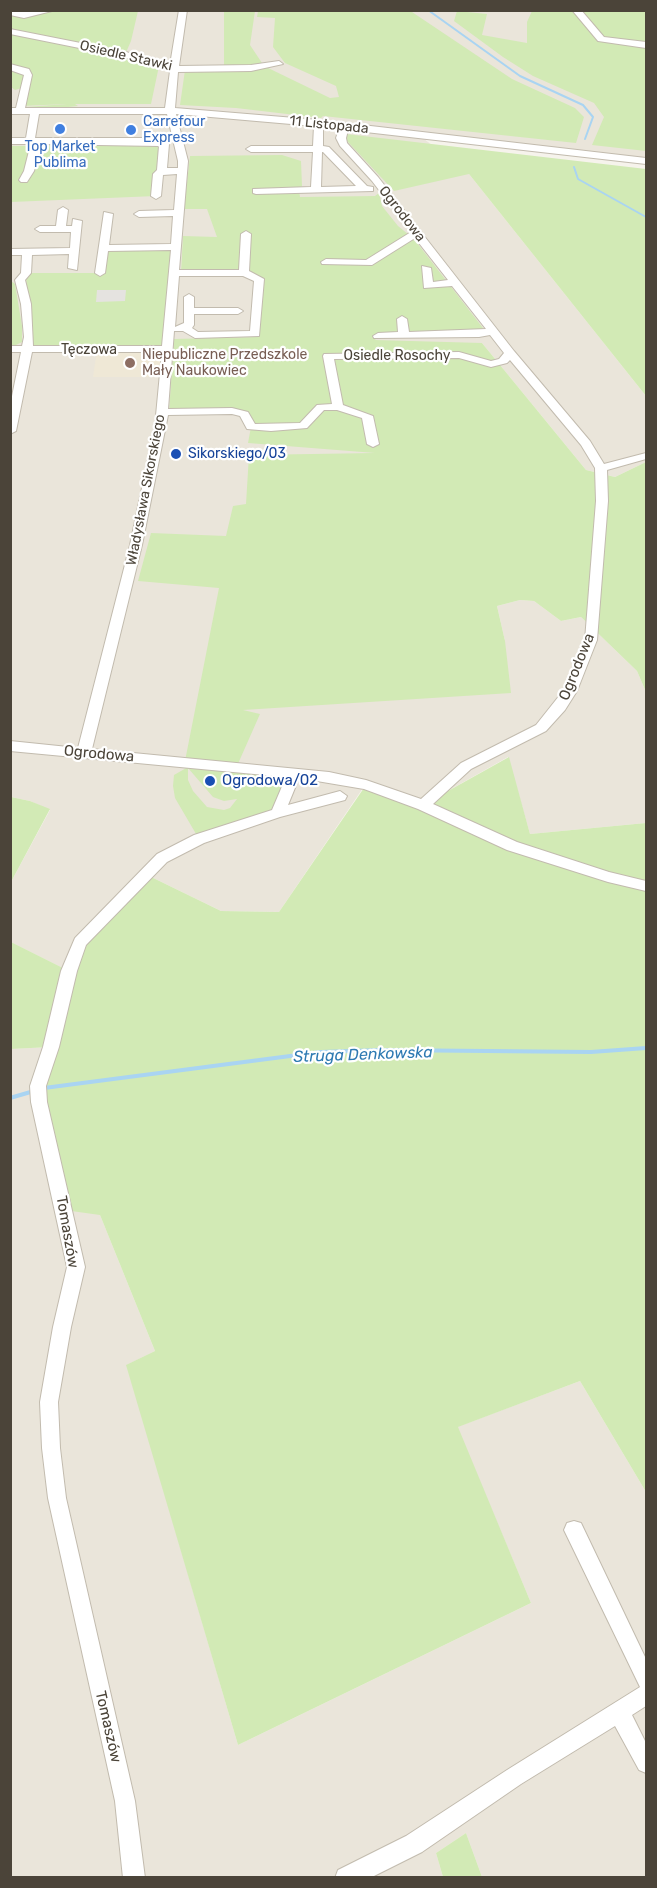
<!DOCTYPE html>
<html>
<head>
<meta charset="utf-8">
<style>
  body { margin:0 }
  #map { position:relative; width:657px; height:1888px; overflow:hidden; background:#f6f3ec; font-family:Rubik,sans-serif }
  canvas { display:block }
  .frame { position:absolute; inset:0; border:12px solid #4b4439; pointer-events:none }
</style>
</head>
<body>
<div id="map">
<canvas width="657" height="1888"></canvas>
<div class="frame"></div>
</div>
<script>
const c = document.querySelector('canvas').getContext('2d');
c.lineJoin = 'round';
function paint(path, color) {
  c.fillStyle = color;
  c.fill(path, 'evenodd');
}
function poly(rows) {
  const path = new Path2D();
  for (const r of rows) {
    path.moveTo(r[0], r[1]);
    for (let i = 2; i < r.length; i += 2) path.lineTo(r[i], r[i + 1]);
  }
  return path;
}
function strokePath(path, color, width, dash) {
  c.strokeStyle = color;
  c.lineWidth = width;
  c.lineCap = dash ? 'butt' : 'round';
  c.setLineDash(dash || []);
  c.stroke(path);
}
function label(font, color, halo, rows, align = 'center') {
  c.font = font + ' Rubik,sans-serif';
  c.lineWidth = 4.5;
  c.setLineDash([]);
  c.textBaseline = 'middle';
  c.strokeStyle = halo;
  c.fillStyle = color;
  for (const [text, x, y, turn = 0] of rows) {
    c.save();
    c.translate(x, y);
    c.rotate((+turn || 0) * Math.PI / 180);
    c.textAlign = isNaN(turn) ? turn : align;
    if (halo) c.strokeText(text, 0, 0);
    c.fillText(text, 0, 0);
    c.restore();
  }
}
const residential = poly([
  [11,11,646,11,646,161,419,135,469,174,646,396,646,462,615,477,586,470,482,343,359,358,505,641,497,606,520,600,534,601,561,621,581,617,637,671,646,692,646,823,530,834,508,757,423,805,365,785,279,912,221,911,145,874,69,971,11,942,11,882,50,810,30,801,11,797],
  [51,1047,100,1215,155,1351,127,1365,238,1745,531,1603,457,1427,580,1381,646,1492,646,1877,482,1877,466,1833,436,1853,443,1877,11,1878,10,1049]
]);
const education = poly([
  [167,349,165,377,93,377,97,350]
]);
const green = poly([
  [409,10,512,79,575,108,584,117,576,143,323,116,321,118,236,108,180,105,185,70,224,70,224,11,255,11,250,45,264,66,330,98,339,97,336,86,285,63,273,47,275,18,257,17,258,11],
  [11,11,138,11,131,41,124,57,159,66,151,104,75,104,78,106,59,108,25,107,67,104,21,106,27,101,25,87,15,90,11,87],
  [457,11,487,14,482,35,527,43,527,22,532,11,646,11,646,151,592,145,604,117,594,103,533,76,503,57,454,21],
  [346,134,646,169,646,396,469,174,394,191,347,141],
  [164,144,156,196,11,202,11,146],
  [282,155,301,161,302,186,299,190,300,197,375,196,379,193,382,206,398,226,414,239,486,332,378,336,375,340,482,343,586,470,615,477,646,462,646,692,637,671,581,617,561,621,534,601,520,600,497,606,505,641,511,693,243,710,260,714,237,766,295,773,277,813,199,839,175,798,173,786,174,775,188,767,240,773,236,767,185,761,219,588,138,581,151,533,226,536,233,506,246,504,249,455,375,453,248,443,251,427,244,414,169,412,174,339,256,337,246,335,250,335,259,279,251,274,181,273,183,236,217,237,207,209,184,209,190,156],
  [188,768,213,797,224,801,237,799,230,808,224,810,207,807,193,791,188,780],
  [176,247,167,349,29,350,26,273,100,273,105,248],
  [11,281,15,284,22,326,22,342,16,345,11,345],
  [509,757,530,834,646,823,646,1492,580,1381,458,1427,531,1603,238,1745,126,1365,155,1351,100,1215,64,1210,39,1102,51,1047,11,1049,11,942,69,971,80,942,145,874,221,911,279,912,366,785,423,805],
  [11,797,30,801,50,809,11,882],
  [466,1833,482,1877,443,1877,436,1853]
]);
const parking = poly([
  [97,290,126,290,125,301,96,302]
]);
const streamFar1 = poly([
  [428,10,520,76,583,105,593,117,585,139],
  [574,167,578,179,646,217]
]);
const stream = poly([
  [44,1088,321,1052,381,1050,591,1052,646,1048],
  [10,1098,34,1091]
]);
const minor = poly([
  [10,10,24,12,56,10,24,18,10,15,10,10],
  [179,10,187,10,179,66,251,65,279,61,283,64,251,71,178,72,175,108,319,120,646,158,646,164,348,130,346,138,347,143,378,177,514,351,590,441,604,464,646,453,646,459,607,470,608,501,597,640,577,691,565,710,546,731,471,769,433,804,517,842,609,872,646,881,646,891,608,882,507,850,418,809,364,789,299,778,288,805,340,791,347,796,345,800,280,817,204,843,167,862,86,945,77,971,59,1047,46,1086,47,1102,85,1267,71,1327,58,1402,60,1448,66,1498,135,1801,145,1878,123,1878,115,1801,48,1498,42,1448,40,1402,53,1327,67,1267,31,1102,30,1086,43,1047,61,971,75,938,157,854,194,835,272,810,286,777,10,751,10,741,78,748,130,545,155,426,162,352,32,352,16,431,10,434,10,406,21,352,10,352,10,346,22,346,24,337,21,304,15,280,21,273,22,255,10,255,10,249,70,248,71,232,40,232,35,229,40,226,56,226,58,210,63,207,68,210,66,226,72,226,73,219,82,221,77,270,68,268,69,254,32,255,31,273,25,280,31,304,33,346,162,346,171,250,108,251,105,273,100,276,95,273,104,212,113,214,109,245,171,244,173,216,139,217,134,214,139,211,174,210,177,174,163,175,161,196,156,199,151,196,153,174,157,170,159,146,37,144,40,147,34,171,27,182,21,182,19,180,24,171,30,147,27,144,10,144,10,138,26,138,30,114,10,114,10,108,16,108,24,75,10,70,10,64,29,69,32,75,25,108,165,108,170,71,124,57,10,34,10,29,126,52,170,65,179,10],
  [39,114,167,114,178,161,178,168,167,168,169,144,155,138,35,138,39,114],
  [176,114,314,126,313,146,251,146,246,149,251,152,313,152,311,187,253,189,253,193,256,194,373,191,373,187,367,186,329,147,323,146,323,127,339,129,336,138,340,146,372,181,411,232,366,260,326,259,321,262,322,264,372,265,415,238,448,280,433,282,431,268,422,266,424,288,452,286,486,329,409,332,407,319,402,316,397,319,398,332,378,333,373,336,374,338,479,337,490,335,504,353,499,359,491,361,459,352,324,354,323,356,332,404,317,405,300,423,255,424,248,412,232,408,168,409,174,331,183,331,195,338,259,336,264,279,249,271,251,234,246,231,241,234,239,270,179,270,188,161,176,114],
  [322,152,323,152,356,186,321,187,322,152],
  [179,276,243,276,254,281,250,331,198,332,192,328,194,325,194,314,238,314,243,311,238,308,194,308,194,297,189,294,184,297,184,323,175,327,179,276],
  [459,358,491,367,507,363,510,360,581,445,595,468,596,501,585,640,563,691,536,725,461,763,421,799,366,780,329,772,92,749,142,545,168,415,232,414,240,416,247,429,271,431,307,428,324,410,337,410,362,418,367,444,373,447,379,444,373,416,343,405,334,359,459,358],
  [572,10,581,10,604,37,646,42,646,48,598,41,572,10],
  [574,1521,581,1523,646,1659,646,1706,632,1715,646,1743,646,1773,639,1770,615,1726,521,1784,422,1852,370,1878,335,1878,338,1870,406,1836,507,1770,640,1687,564,1530,567,1523,574,1521]
]);
const markers = [
  [60,129,6,"#3f7fe0"],
  [131,130,6,"#3f7fe0"],
  [130,363,6,"#8d6e63"],
  [176,454,6,"#1a4fb4"],
  [210,781,6,"#1a4fb4"]
];
const farStreetnames = [
  ["Osiedle Stawki",126,56,13],
  ["11 Listopada",329,125,6],
  ["Ogrodowa",402,214,52],
  ["Tęczowa",89,350],
  ["Osiedle Rosochy",397,356],
  ["Władysława Sikorskiego",146,490,-79]
];
const farShopnames = [
  ["Carrefour",143,122],
  ["Express",143,138],
  ["Top Market",60,147,"center"],
  ["Publima",60,163,"center"]
];
const farEducationnames = [
  ["Niepubliczne Przedszkole",142,355],
  ["Mały Naukowiec",142,371]
];
const farTransitnames = [
  ["Sikorskiego/03",188,454]
];
const streetNames = [
  ["Ogrodowa",577,667,-68],
  ["Ogrodowa",99,754,5],
  ["Tomaszów",67,1232,80],
  ["Tomaszów",108,1727,77]
];
const transitNames = [
  ["Ogrodowa/02",222,781]
];
const waterNames = [
  ["Struga Denkowska",363,1055,-2]
];
paint(residential, '#eae5da');
paint(education, '#efe8d6');
paint(green, '#d2eab5');
paint(parking, '#e5e3e0');
strokePath(streamFar1, '#a9d4f2', 2);
strokePath(stream, '#a9d4f2', 4);
strokePath(minor, '#c2bbae', 2);
paint(minor, '#fff');
for (const [x, y, r, color] of markers) {
  const dot = new Path2D();
  dot.arc(x, y, r, 0, 2 * Math.PI);
  c.fillStyle = color;
  c.fill(dot);
  strokePath(dot, '#fff', 2);
}
label('14px', '#4b4439', '#fff', farStreetnames);
label('14px', '#366cbe', '#fff', farShopnames, 'left');
label('14px', '#785e54', '#fff', farEducationnames, 'left');
label('14px', '#164399', '#fff', farTransitnames, 'left');
label('15px', '#4b4439', '#fff', streetNames);
label('15px', '#164399', '#fff', transitNames, 'left');
label('italic 16px', '#2e7ab2', '#fff', waterNames);
</script>
</body>
</html>
